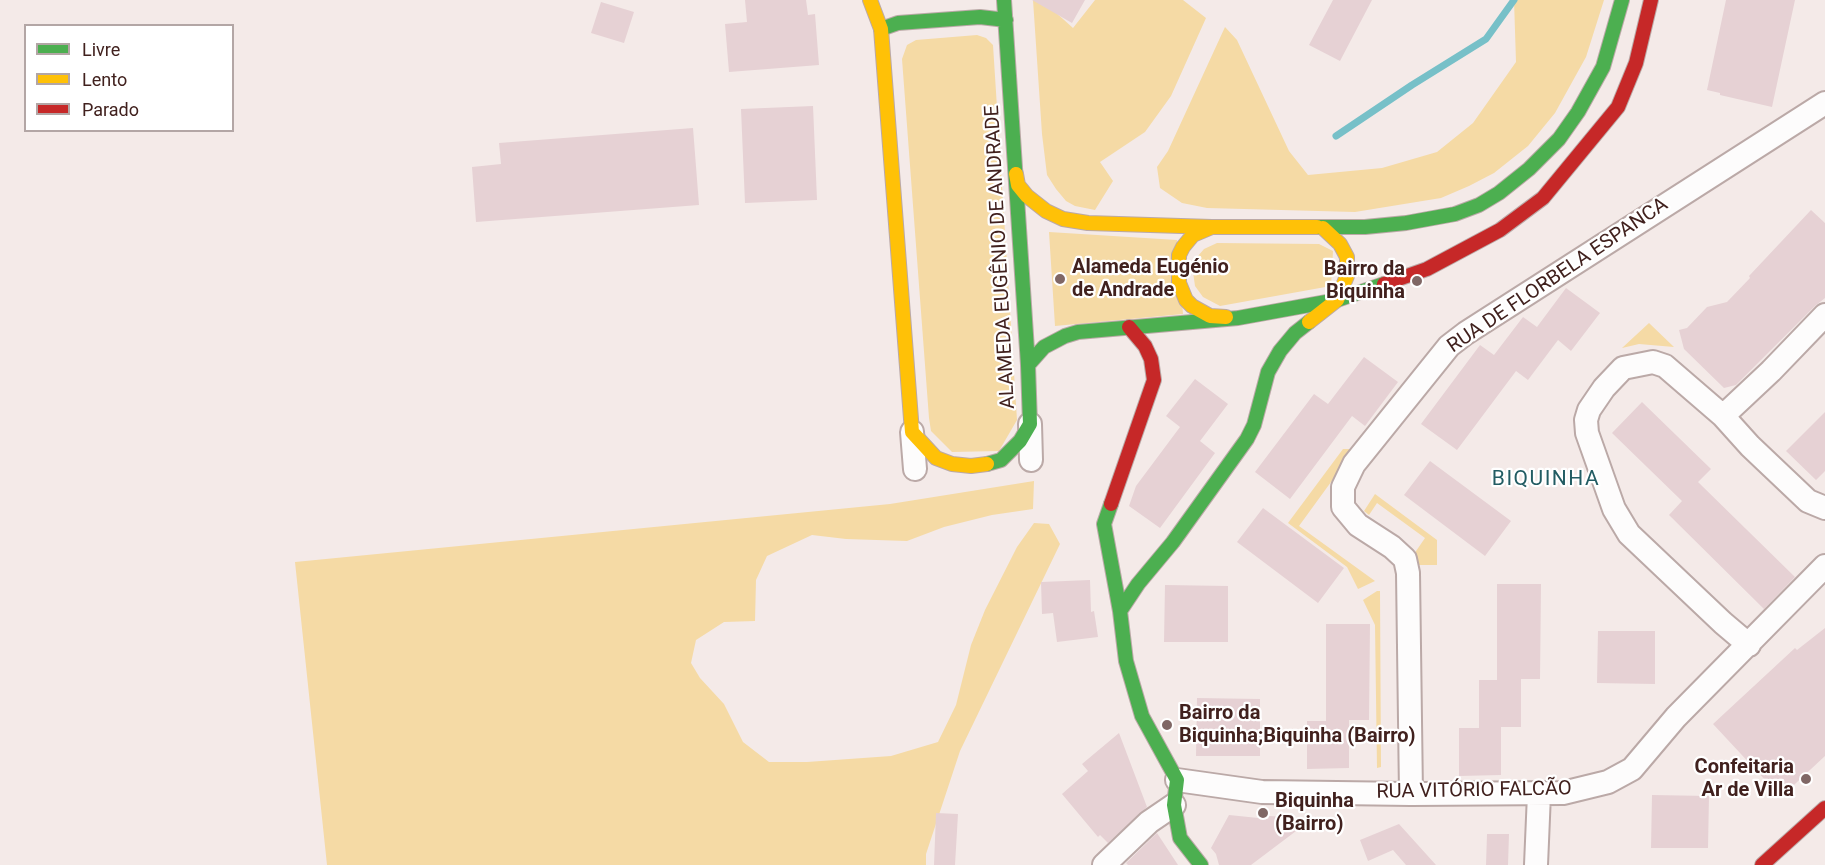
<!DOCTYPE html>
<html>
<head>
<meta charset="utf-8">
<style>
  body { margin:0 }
  #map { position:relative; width:1825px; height:865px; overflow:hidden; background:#f4eae8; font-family:Roboto,sans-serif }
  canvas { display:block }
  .legend { position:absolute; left:24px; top:24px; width:210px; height:108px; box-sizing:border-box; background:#fff; border:2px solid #b3a6a5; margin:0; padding:8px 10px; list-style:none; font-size:18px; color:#41211e }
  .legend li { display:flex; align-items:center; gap:12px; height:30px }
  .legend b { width:30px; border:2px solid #b3a6a5 }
</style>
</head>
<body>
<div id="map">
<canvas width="1825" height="865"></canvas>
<ul class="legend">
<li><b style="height:8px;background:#4caf50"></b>Livre</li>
<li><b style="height:8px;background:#ffc107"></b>Lento</li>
<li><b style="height:8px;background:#c62828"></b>Parado</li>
</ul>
</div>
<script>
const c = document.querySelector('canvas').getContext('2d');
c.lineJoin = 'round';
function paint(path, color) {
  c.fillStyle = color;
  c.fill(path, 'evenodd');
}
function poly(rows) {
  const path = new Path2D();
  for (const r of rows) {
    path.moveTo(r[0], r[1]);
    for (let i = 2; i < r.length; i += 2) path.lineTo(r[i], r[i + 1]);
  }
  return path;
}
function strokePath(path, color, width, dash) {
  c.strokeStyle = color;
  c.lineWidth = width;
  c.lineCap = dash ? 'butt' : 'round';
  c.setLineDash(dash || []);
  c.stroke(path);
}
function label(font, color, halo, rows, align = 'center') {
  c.font = font + ' Roboto,sans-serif';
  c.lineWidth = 4.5;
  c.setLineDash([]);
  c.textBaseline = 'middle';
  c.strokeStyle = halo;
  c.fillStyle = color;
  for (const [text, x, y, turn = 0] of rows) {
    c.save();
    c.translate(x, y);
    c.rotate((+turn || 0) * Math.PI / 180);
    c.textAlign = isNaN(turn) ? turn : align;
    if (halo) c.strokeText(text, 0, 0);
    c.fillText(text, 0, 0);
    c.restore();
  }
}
const green = poly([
  [1033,0,1043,1,1073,28,1095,0,1183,0,1206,18,1171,96,1145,132,1100,162,1113,181,1095,210,1075,206,1066,201,1056,189,1047,175,1042,134],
  [1514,0,1604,0,1586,57,1555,113,1528,146,1494,173,1469,186,1441,198,1355,212,1207,208,1182,203,1160,188,1157,167,1168,151,1225,27,1237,40,1289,151,1308,175,1382,168,1437,152,1473,123,1516,62],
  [977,35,986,38,993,45,1017,420,999,451,952,452,931,431,929,418,902,59,907,45,916,40],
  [1049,232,1177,240,1183,314,1055,326],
  [1217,243,1319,244,1333,251,1331,286,1220,306,1203,297,1195,286,1193,272,1198,256,1204,249],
  [1649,323,1674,347,1639,344,1622,348],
  [1343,449,1355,449,1299,526,1375,581,1358,589,1347,567,1288,523],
  [1034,481,1033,509,992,515,944,527,907,541,846,539,812,535,767,556,756,580,755,621,724,622,696,640,691,663,700,678,724,704,743,742,769,762,807,762,891,756,938,742,956,705,971,645,985,610,1017,547,1034,523,1049,524,1060,544,960,751,926,854,926,865,327,865,295,562,890,504],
  [1375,494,1437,540,1437,565,1418,565,1414,554,1425,538,1377,503,1369,515,1364,511],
  [1377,591,1380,591,1381,767,1377,768,1375,625,1363,600]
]);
const stream = poly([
  [1336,136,1412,85,1486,39,1514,0]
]);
const building = poly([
  [745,0,806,0,808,15,815,14,819,65,729,72,725,24,747,22],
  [1032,0,1085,0,1072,23],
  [1333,0,1372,0,1340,61,1309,45],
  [1726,0,1795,0,1772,107,1720,95,1720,93,1707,90],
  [601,2,634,12,624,43,591,33],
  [813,106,817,200,745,203,741,109],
  [693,128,699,205,476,222,472,167,501,164,499,143],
  [1811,210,1825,223,1825,298,1815,306,1736,385,1724,388,1684,349,1679,330,1687,328,1707,307,1727,302,1750,278,1749,276],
  [1566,288,1600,313,1571,351,1558,340,1528,380,1516,371,1457,450,1421,424,1480,345,1494,355,1523,317,1537,327],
  [1364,357,1398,382,1365,426,1352,416,1290,499,1255,472,1314,394,1328,404],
  [1195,379,1228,404,1200,441,1215,453,1160,528,1129,506,1136,486,1180,427,1166,416],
  [1642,402,1711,469,1698,482,1795,577,1764,609,1669,515,1682,501,1612,433],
  [1825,412,1825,471,1816,480,1786,451],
  [1430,461,1511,521,1485,556,1404,495],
  [1263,508,1344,568,1318,603,1237,542],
  [1090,580,1091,612,1094,611,1098,637,1057,642,1053,613,1042,614,1041,582],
  [1497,584,1541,584,1540,679,1521,679,1521,727,1501,727,1501,775,1459,776,1459,728,1479,728,1479,680,1497,680],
  [1165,585,1228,586,1228,642,1164,642],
  [1326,624,1370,624,1369,720,1349,720,1349,768,1307,769,1307,721,1326,721],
  [1825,628,1825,756,1781,797,1713,724,1795,648,1797,650],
  [1598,631,1655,631,1655,684,1597,683],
  [1197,698,1260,699,1260,756,1196,756],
  [1119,733,1147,807,1108,843,1100,835,1098,837,1062,794,1088,771,1082,764],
  [1652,795,1709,796,1708,848,1651,848],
  [936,813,958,814,955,865,934,865],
  [1229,815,1268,819,1269,816,1289,817,1289,821,1308,822,1251,865,1219,865,1216,854,1211,848],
  [1399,824,1436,865,1406,865,1393,850,1368,861,1360,840],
  [1157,833,1178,865,1128,865,1126,863],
  [1487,834,1509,834,1508,865,1486,865]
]);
const street = poly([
  [1723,416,1771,371,1825,315],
  [1030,424,1031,460],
  [912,432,915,469],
  [1749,645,1723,623,1629,534,1614,509,1587,433,1586,420,1589,410,1604,388,1623,368,1653,362,1665,366,1723,416,1750,446,1808,501,1825,508],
  [1177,780,1262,792,1411,794,1563,793,1608,782,1632,769,1676,717,1825,566],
  [1411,794,1408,573,1405,559,1392,547,1358,525,1343,507,1343,487,1354,464,1449,346,1466,333,1825,103],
  [1104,865,1149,822,1174,805],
  [1536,865,1539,794]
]);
const fast = poly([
  [881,29,898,23,980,17,1006,20],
  [1317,227,1365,227,1406,223,1455,214,1479,205,1499,193,1529,169,1559,139,1578,112,1603,67,1622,0],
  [1028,365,1044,347,1065,336,1078,332,1238,318,1337,300,1384,284],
  [987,464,1001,460,1020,441,1030,424,1028,365,1004,0],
  [1111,504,1104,524,1120,611,1126,661,1142,716,1177,780,1174,805,1180,838,1201,865],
  [1120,611,1138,584,1173,542,1247,439,1254,425,1268,372,1280,351,1295,333,1309,322]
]);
const slow = poly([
  [870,0,881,29,912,432,936,458,952,464,971,466,987,464],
  [1016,174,1018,185,1027,196,1046,211,1063,219,1088,223,1212,227,1317,227],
  [1212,227,1193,235,1183,247,1179,255,1179,283,1186,300,1192,306,1210,316,1226,317],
  [1309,322,1337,300,1347,276,1347,257,1340,244,1323,228]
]);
const jam = poly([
  [1384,284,1427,269,1500,230,1543,198,1618,107,1636,63,1651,0],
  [1111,504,1154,380,1151,359,1145,346,1129,327],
  [1762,865,1825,808]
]);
const markers = [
  [1060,279,6,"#806765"],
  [1417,281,6,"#806765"],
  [1167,725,6,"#806765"],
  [1806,779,6,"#806765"],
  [1263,813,6,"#806765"]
];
const streetNames = [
  ["ALAMEDA EUGÊNIO DE ANDRADE",1001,257,-93],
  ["RUA DE FLORBELA ESPANCA",1558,276,-34],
  ["RUA VITÓRIO FALCÃO",1474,791,-1]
];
const poiNames = [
  ["Alameda Eugénio",1072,268],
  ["de Andrade",1072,291],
  ["Bairro da",1405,270,"right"],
  ["Biquinha",1405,293,"right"],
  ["Bairro da",1179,714],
  ["Biquinha;Biquinha (Bairro)",1179,737],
  ["Confeitaria",1794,768,"right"],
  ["Ar de Villa",1794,791,"right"],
  ["Biquinha",1275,802],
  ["(Bairro)",1275,825]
];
const neighbourhoodNames = [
  ["BIQUINHA",1546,480]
];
paint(green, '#f5daa5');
strokePath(stream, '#77c0c8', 7);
paint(building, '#e6d1d4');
strokePath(street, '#bba9a7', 26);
strokePath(fast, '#bba9a7', 16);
strokePath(slow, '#bba9a7', 16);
strokePath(jam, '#bba9a7', 16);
strokePath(street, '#fdfcfc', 22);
strokePath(fast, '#4caf50', 14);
strokePath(slow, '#ffc107', 14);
strokePath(jam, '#c62828', 14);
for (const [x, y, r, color] of markers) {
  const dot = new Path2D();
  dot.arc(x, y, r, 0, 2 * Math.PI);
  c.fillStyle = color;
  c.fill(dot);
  strokePath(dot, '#fff', 2);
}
label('20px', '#41211e', '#fff', streetNames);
label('bold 20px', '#41211e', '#fff', poiNames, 'left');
c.letterSpacing = '1.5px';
label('21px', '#225c63', '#fff', neighbourhoodNames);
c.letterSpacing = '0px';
</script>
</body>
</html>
